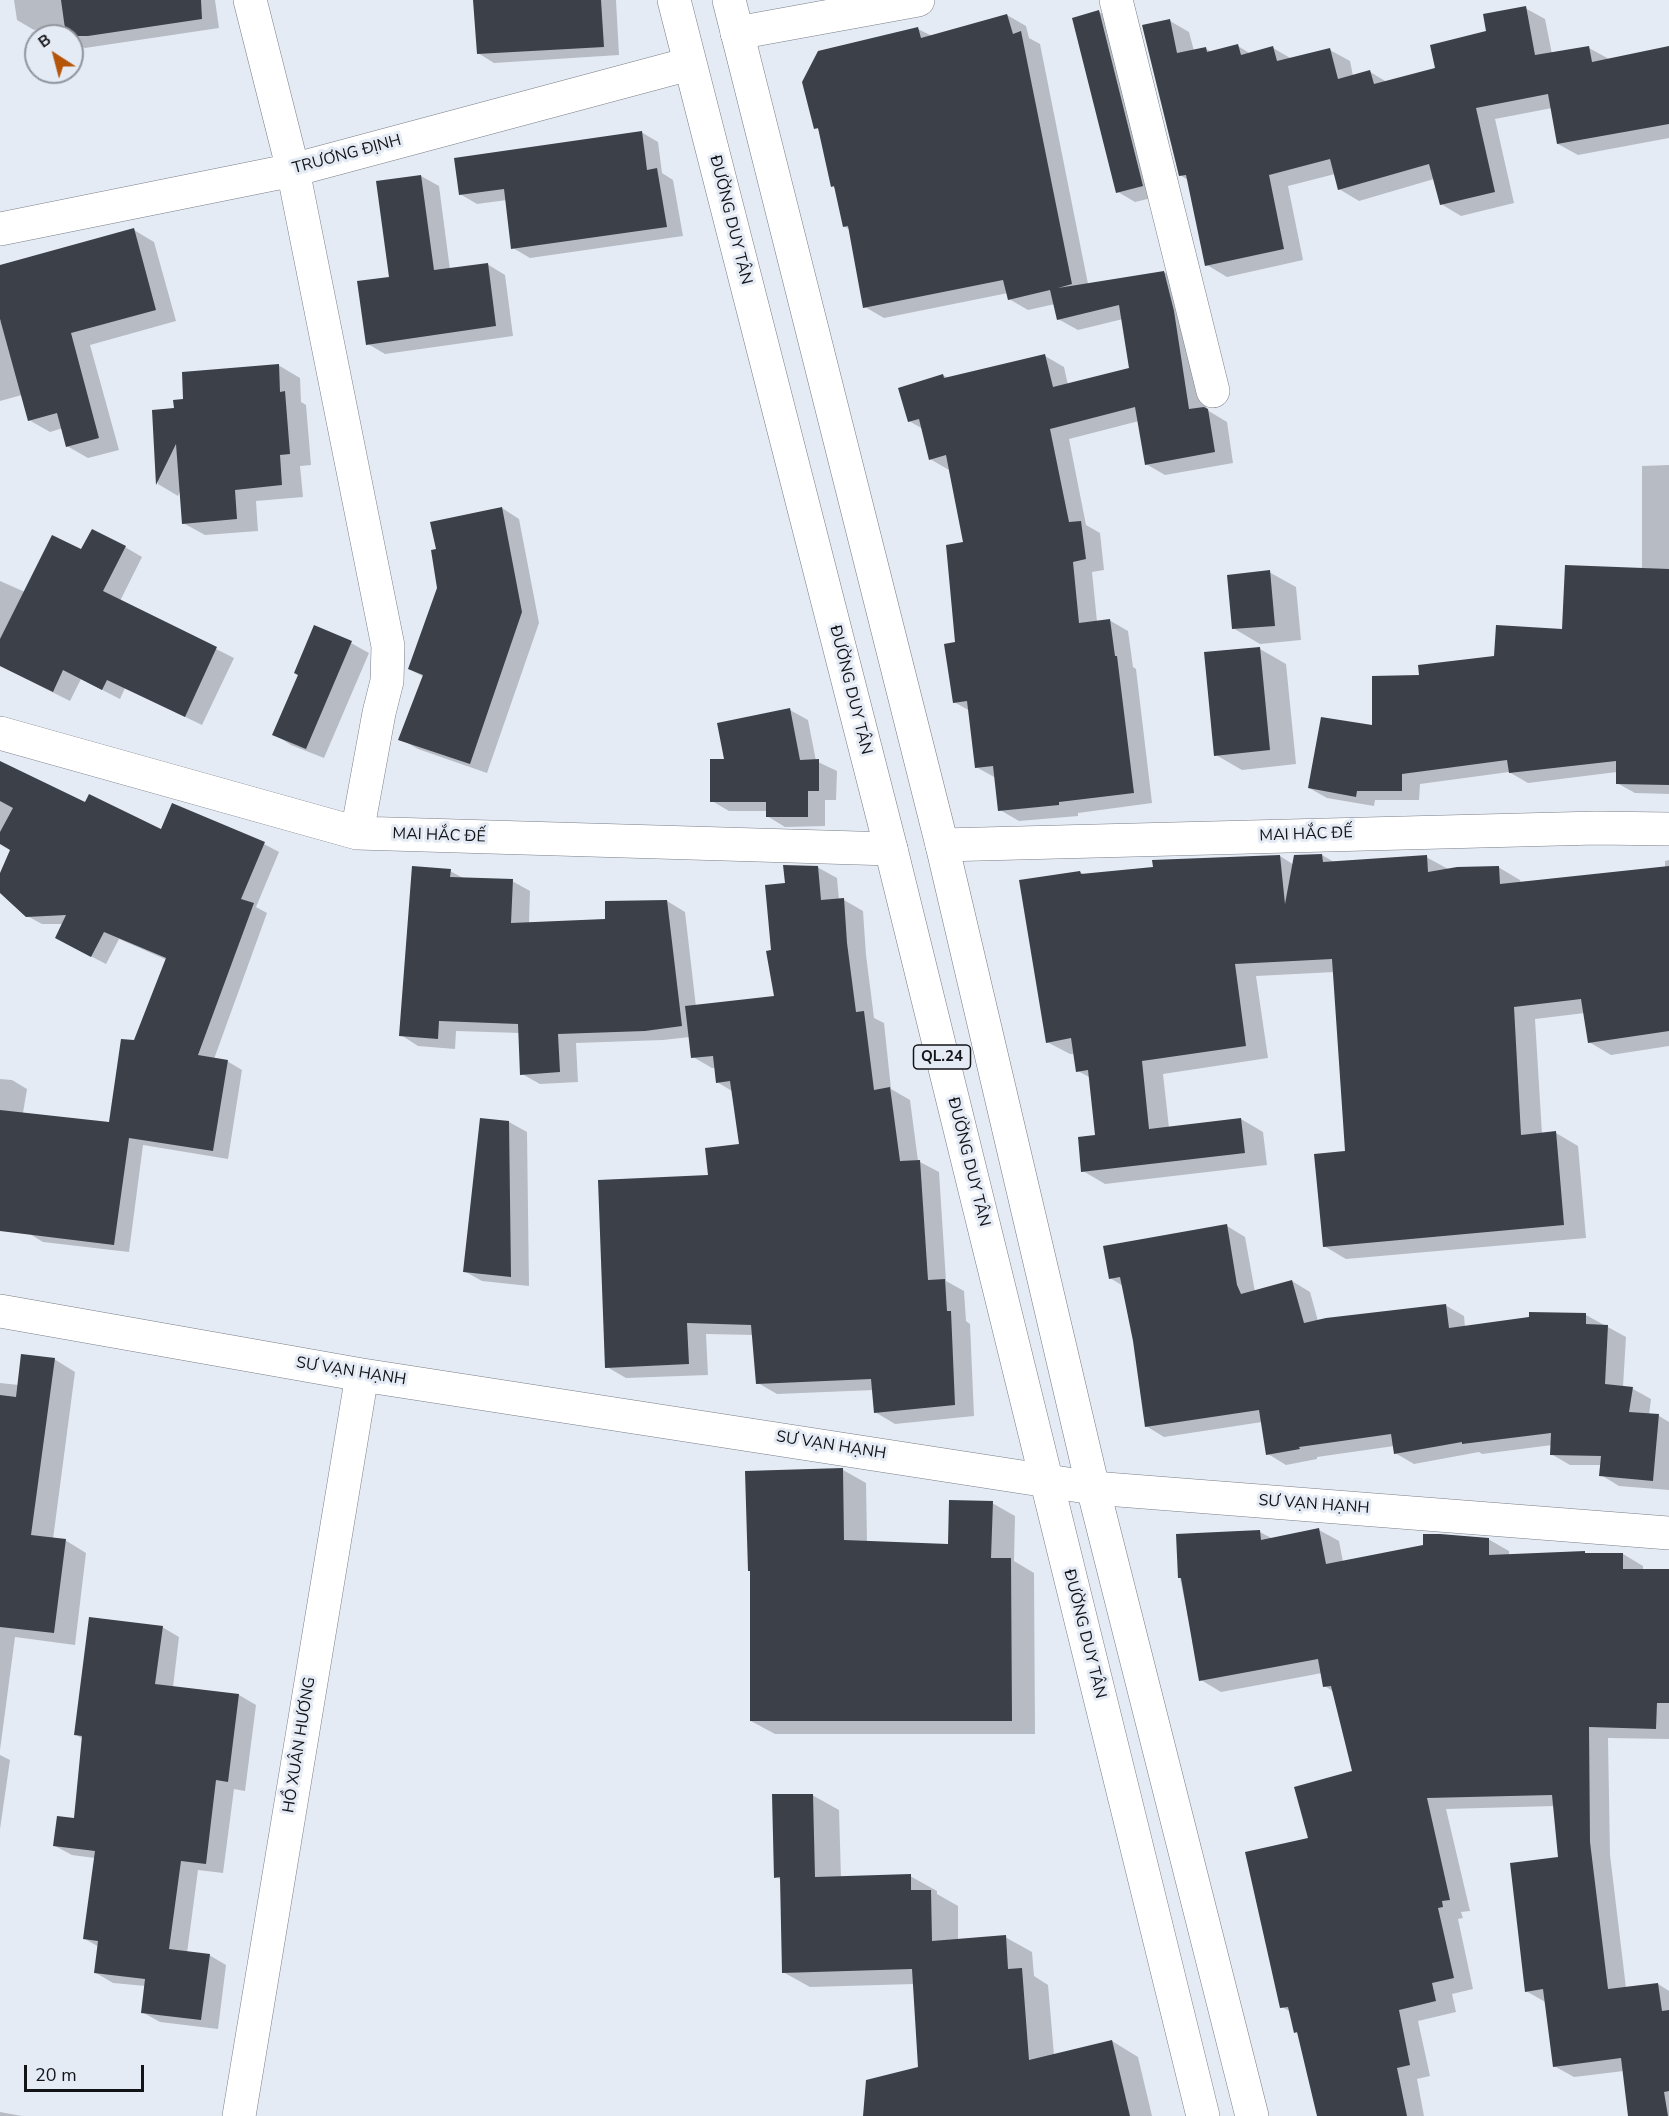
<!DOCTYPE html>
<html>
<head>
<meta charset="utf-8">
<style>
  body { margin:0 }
  #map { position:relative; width:1669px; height:2116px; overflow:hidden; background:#e5ebf5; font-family:"Nunito Sans",sans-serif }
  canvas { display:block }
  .north { position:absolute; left:24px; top:24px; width:60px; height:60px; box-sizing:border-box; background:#e5ebf5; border:2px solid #91959d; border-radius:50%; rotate:324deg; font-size:16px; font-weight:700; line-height:24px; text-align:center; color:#131418 }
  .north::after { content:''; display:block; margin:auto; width:21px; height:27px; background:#b4550a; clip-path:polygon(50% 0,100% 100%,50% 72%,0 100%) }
  .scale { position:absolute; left:24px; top:2065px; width:120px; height:27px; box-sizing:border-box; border:3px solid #131418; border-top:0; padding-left:8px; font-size:18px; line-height:21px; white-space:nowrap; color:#131418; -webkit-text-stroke:4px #e5ebf5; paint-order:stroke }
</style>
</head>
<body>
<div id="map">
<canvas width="1669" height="2116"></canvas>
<div class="north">B</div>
<div class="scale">20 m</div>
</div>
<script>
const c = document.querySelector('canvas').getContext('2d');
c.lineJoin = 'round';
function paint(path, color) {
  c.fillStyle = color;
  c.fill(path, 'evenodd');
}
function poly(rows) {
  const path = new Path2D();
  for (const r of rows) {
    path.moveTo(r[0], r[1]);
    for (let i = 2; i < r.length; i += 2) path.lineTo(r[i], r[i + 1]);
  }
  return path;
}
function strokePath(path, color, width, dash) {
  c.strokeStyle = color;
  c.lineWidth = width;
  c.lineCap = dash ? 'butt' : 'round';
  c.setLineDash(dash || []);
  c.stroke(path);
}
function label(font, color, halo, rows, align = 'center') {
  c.font = font + ' "Nunito Sans",sans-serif';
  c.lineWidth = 6;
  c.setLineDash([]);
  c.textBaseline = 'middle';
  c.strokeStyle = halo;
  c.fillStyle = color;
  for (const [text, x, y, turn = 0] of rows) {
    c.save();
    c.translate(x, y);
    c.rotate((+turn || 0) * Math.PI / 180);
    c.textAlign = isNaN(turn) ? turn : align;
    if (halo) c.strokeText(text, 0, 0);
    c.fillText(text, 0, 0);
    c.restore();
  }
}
const shadow = poly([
  [14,0,215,0,219,28,85,48,72,41,72,36,67,36,66,25,34,30,17,20],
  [509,0,616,0,619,55,494,63,478,53],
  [1525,8,1545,19,1552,54,1589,48,1609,59,1669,48,1669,138,1578,155,1558,144,1552,108,1495,119,1514,203,1461,216,1441,204,1434,179,1359,201,1339,189,1335,174,1288,186,1303,260,1227,277,1207,265,1188,180,1180,175,1170,21,1189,32,1194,51,1206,49,1212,52,1238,46,1251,54,1273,48,1292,59,1330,50,1350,61,1353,76,1370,72,1387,82,1437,70,1488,32],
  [1099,12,1117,22,1160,196,1135,202,1118,192],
  [1007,15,1026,26,1029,38,1040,44,1088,284,1164,272,1183,283,1193,323,1207,410,1227,422,1233,463,1165,475,1146,464,1139,421,1069,439,1086,525,1100,533,1104,570,1092,572,1097,622,1109,620,1128,631,1133,667,1136,669,1152,803,1078,813,1078,816,1019,821,1000,810,996,778,976,767,970,711,954,702,956,644,965,543,949,470,930,459,923,429,909,421,943,375,949,379,1045,356,1064,367,1068,385,1131,369,1123,319,1078,330,1058,319,1055,304,1028,310,1009,299,1008,293,884,318,865,307,850,230,844,226,836,189,832,186,820,130,815,128,918,29,932,36],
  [641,132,658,142,662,173,673,180,683,236,530,258,513,248,507,200,477,204,460,194],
  [421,176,439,186,450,270,487,264,505,275,513,336,385,354,368,344,391,278],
  [134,230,154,242,176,321,90,345,119,450,88,458,67,446,63,428,50,432,29,420,22,395,0,401,0,321,2,321,0,313,0,267],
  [278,365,300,378,301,402,306,405,311,465,300,466,303,497,256,501,258,531,205,535,183,523,181,489,178,496,158,484,153,411,176,410,185,401],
  [1669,465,1669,794,1635,793,1617,783,1617,772,1528,783,1509,772,1420,784,1419,800,1375,800,1374,806,1327,798,1309,788,1373,727,1420,677,1496,657,1563,631,1642,570,1642,466],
  [502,508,519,519,539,623,487,773,418,749,400,739,424,677,409,669],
  [125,547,142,557,120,601,234,658,202,725,125,688,120,699,81,679,70,701,0,666,0,581,25,592,82,551],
  [1269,572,1296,587,1301,640,1260,644,1233,628],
  [351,643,369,653,324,758,291,745,274,734,299,675],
  [1260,649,1286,664,1296,764,1242,770,1216,755],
  [790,710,808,720,816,761,837,771,836,800,825,800,825,826,785,827,767,816,767,811,729,811,712,801,726,760],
  [0,775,162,831,264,844,279,852,256,907,267,913,214,1059,227,1061,242,1070,228,1159,143,1145,129,1252,43,1242,28,1233,0,1200,0,1079,12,1080,27,1089,23,1113,111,1124,135,1042,167,960,119,939,106,964,71,946,64,924,42,924,27,916,0,891,0,876,12,850,0,843],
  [1322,855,1334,862,1426,857,1450,870,1498,867,1520,880,1521,883,1665,868,1665,861,1669,860,1669,1046,1611,1055,1589,1042,1585,1013,1535,1019,1542,1134,1556,1133,1578,1146,1586,1238,1346,1259,1324,1246,1347,1152,1335,972,1256,976,1268,1058,1163,1074,1169,1128,1241,1119,1263,1132,1267,1165,1105,1184,1083,1171,1096,1136,1091,1078,1078,1071,1075,1054,1070,1054,1047,1042,1080,872,1085,875,1280,856,1294,865],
  [817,867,837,878,839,900,844,900,863,911,866,955,874,1018,884,1023,891,1089,910,1100,918,1161,939,1172,946,1281,964,1291,966,1321,970,1324,974,1416,895,1424,875,1412,874,1390,777,1394,758,1383,754,1335,706,1334,708,1375,626,1378,607,1367,709,1176,740,1145,732,1091,717,1082,716,1068,712,1068,693,1057,690,1037,663,1040,576,1043,578,1082,540,1084,522,1074,520,1033,456,1031,455,1049,418,1046,401,1035,450,871,465,879,512,881,530,891,529,923,606,920,667,901,685,912,696,1007,776,997,773,951,787,885],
  [509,1122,527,1132,529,1286,482,1281,464,1271],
  [1227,1226,1245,1237,1255,1292,1292,1281,1310,1292,1318,1321,1445,1305,1464,1316,1465,1327,1586,1315,1626,1337,1623,1387,1633,1389,1651,1399,1649,1415,1659,1416,1669,1422,1669,1490,1619,1486,1601,1475,1601,1465,1570,1465,1551,1454,1552,1445,1482,1454,1479,1452,1414,1464,1395,1453,1394,1446,1317,1457,1317,1459,1286,1465,1268,1454,1262,1422,1164,1437,1146,1426,1135,1341,1123,1286,1110,1278],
  [54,1359,75,1372,53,1539,65,1540,86,1553,75,1645,15,1637,0,1750,0,1383,19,1385],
  [843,1470,866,1483,867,1542,949,1546,992,1503,1015,1516,1014,1561,1034,1573,1035,1734,775,1734,751,1721],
  [1319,1530,1339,1541,1343,1562,1488,1539,1509,1551,1509,1555,1585,1553,1623,1554,1643,1566,1643,1570,1669,1570,1669,1739,1608,1738,1610,1855,1626,1988,1658,1984,1669,1991,1669,2116,1630,2116,1624,2071,1574,2077,1554,2066,1547,2003,1526,1991,1559,1859,1555,1806,1446,1809,1470,1911,1461,1912,1463,1918,1458,1919,1473,1989,1452,1994,1456,2012,1418,2021,1430,2076,1417,2079,1424,2116,1318,2116,1299,2034,1295,2032,1291,2012,1282,2007,1310,1839,1353,1772,1334,1692,1325,1686,1322,1673,1221,1692,1201,1680,1180,1578,1260,1532,1273,1539],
  [162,1627,179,1637,173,1687,239,1695,256,1705,245,1791,234,1789,223,1873,198,1870,187,1953,209,1955,226,1965,218,2029,160,2022,142,2012,146,1986,113,1983,96,1973,99,1947,85,1939,95,1858,72,1855,55,1846,75,1820,83,1739,75,1734],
  [0,1755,10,1760,0,1829],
  [812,1795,839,1810,841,1878,910,1876,937,1891,937,1894,958,1906,958,1940,1005,1937,1032,1952,1034,1976,1048,1985,1054,2055,1112,2041,1138,2057,1152,2116,865,2116,919,2069,914,1984,810,1987,783,1972,782,1880,776,1877],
  [0,2112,22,2116,0,2116]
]);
const building = poly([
  [61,0,201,0,202,19,88,36,66,36],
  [473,0,601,0,604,47,477,54],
  [1526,6,1535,55,1589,46,1592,62,1669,46,1669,124,1557,144,1548,94,1476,108,1495,192,1440,205,1429,164,1338,190,1330,159,1269,175,1284,249,1205,266,1186,175,1179,176,1142,25,1170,19,1177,53,1206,47,1207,52,1238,44,1241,55,1273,46,1277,61,1330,48,1338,79,1370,70,1374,84,1435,68,1430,45,1486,31,1483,14],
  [1099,10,1143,186,1116,193,1072,18],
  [1007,14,1013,34,1021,31,1072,284,1058,288,1164,271,1174,311,1189,409,1204,407,1208,409,1215,452,1145,465,1135,407,1050,429,1069,522,1081,521,1086,559,1073,562,1079,623,1110,619,1115,656,1117,656,1134,793,1059,802,1059,805,998,811,993,766,975,768,967,701,953,703,944,644,955,642,946,545,963,542,946,455,929,460,919,419,908,422,898,388,943,374,944,378,1045,354,1053,387,1129,368,1119,305,1057,320,1050,290,1008,300,1003,280,863,308,848,226,843,227,834,186,831,187,818,128,814,129,802,82,818,51,918,27,921,38],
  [642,131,647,170,657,168,667,227,511,249,504,189,459,195,454,158],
  [421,175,434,270,488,263,496,326,366,345,357,281,389,277,376,181],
  [134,228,156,310,71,333,99,438,66,447,57,413,28,421,0,319,0,265],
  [279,364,280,392,285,391,290,454,280,455,282,485,235,490,237,519,182,524,176,444,156,485,152,410,174,408,173,400,183,399,182,372],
  [502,507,522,612,470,764,398,740,423,675,408,669,437,588,431,550,436,549,430,522],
  [92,529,126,546,103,591,217,647,185,717,107,680,102,690,63,670,53,692,0,666,0,639,52,535,81,549],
  [1565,565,1669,569,1669,785,1616,784,1616,761,1509,773,1507,760,1402,774,1402,791,1357,791,1356,797,1308,788,1321,717,1372,725,1372,676,1419,675,1418,665,1494,656,1496,625,1562,629],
  [1270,570,1275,626,1232,629,1227,575],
  [314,625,352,641,306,749,272,735,298,675,294,673],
  [1260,647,1270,750,1214,756,1204,652],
  [790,708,800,760,819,759,819,791,808,791,808,817,766,817,766,802,710,802,710,759,724,759,717,723],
  [0,761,85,802,89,794,161,829,172,803,265,842,241,899,254,903,198,1055,228,1060,213,1151,129,1138,114,1245,0,1231,0,1110,109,1122,121,1039,134,1040,166,958,104,932,91,957,55,938,66,915,26,917,0,893,0,873,10,850,0,844,0,832,13,808,0,801],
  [1322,854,1323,862,1427,855,1428,872,1457,867,1499,866,1500,884,1669,866,1669,1031,1588,1043,1581,999,1514,1007,1521,1135,1556,1131,1564,1225,1323,1247,1314,1154,1345,1151,1332,959,1235,964,1246,1046,1142,1061,1149,1129,1241,1118,1245,1153,1081,1172,1078,1137,1095,1135,1088,1070,1076,1072,1071,1038,1046,1043,1019,880,1080,871,1081,874,1153,867,1152,860,1280,855,1285,904,1294,855],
  [783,865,818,866,821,900,844,898,847,943,856,1012,864,1011,874,1090,890,1087,900,1161,920,1160,928,1280,945,1279,947,1311,951,1311,955,1405,874,1413,871,1379,756,1384,751,1325,687,1323,689,1364,605,1368,598,1180,708,1175,705,1148,739,1144,730,1081,716,1083,713,1056,691,1058,685,1006,774,996,766,951,771,950,765,885,785,883],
  [412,866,451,869,450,877,513,879,511,923,605,919,605,901,667,900,682,1026,645,1031,558,1034,560,1072,520,1075,518,1024,439,1021,438,1039,399,1036],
  [480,1118,509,1121,511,1277,463,1272],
  [1227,1224,1237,1285,1241,1294,1292,1280,1304,1323,1326,1318,1446,1304,1449,1328,1529,1317,1529,1312,1586,1313,1586,1324,1608,1325,1605,1384,1633,1387,1629,1412,1659,1414,1653,1481,1599,1476,1601,1456,1550,1455,1551,1433,1462,1444,1462,1442,1394,1454,1391,1434,1299,1447,1300,1449,1266,1455,1259,1410,1145,1427,1133,1341,1120,1277,1109,1279,1103,1246],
  [21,1354,55,1358,31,1535,66,1539,54,1633,0,1627,0,1395,16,1397],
  [843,1468,844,1540,948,1544,949,1500,993,1501,991,1558,1011,1558,1012,1721,750,1721,750,1571,748,1571,745,1471],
  [1319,1528,1326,1564,1423,1545,1423,1534,1440,1534,1489,1538,1489,1555,1585,1551,1585,1553,1623,1553,1623,1569,1669,1569,1669,1703,1657,1703,1656,1729,1589,1727,1590,1842,1608,1989,1658,1983,1662,2011,1669,2010,1669,2091,1664,2092,1668,2116,1628,2116,1621,2058,1553,2067,1543,1989,1525,1992,1510,1863,1558,1857,1552,1795,1427,1798,1450,1900,1442,1901,1443,1907,1438,1908,1454,1978,1432,1983,1436,2001,1399,2010,1410,2065,1397,2068,1407,2116,1317,2116,1297,2032,1294,2033,1288,2007,1280,2008,1245,1852,1308,1838,1294,1787,1352,1771,1331,1686,1323,1687,1318,1659,1199,1681,1181,1578,1178,1578,1176,1534,1260,1530,1261,1540],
  [89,1617,163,1626,155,1684,239,1694,228,1782,216,1780,206,1864,181,1861,169,1949,210,1954,201,2020,141,2013,145,1979,94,1973,98,1941,83,1939,95,1851,53,1846,57,1816,74,1818,82,1736,74,1735],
  [772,1794,813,1794,815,1877,911,1874,911,1890,931,1890,932,1941,1006,1935,1008,1969,1022,1968,1029,2060,1112,2040,1130,2116,863,2116,866,2080,918,2067,912,1969,782,1973,780,1877,774,1878]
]);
const street = poly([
  [250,0,293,170,388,646,387,681,379,713,357,833],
  [1116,0,1213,391],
  [737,33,918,0],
  [0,229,293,170,689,64],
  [0,733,357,833,891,849],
  [942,845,1597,828,1669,829],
  [0,1311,362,1375,1093,1488,1669,1533],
  [239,2116,362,1375]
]);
const primary = poly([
  [674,0,891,849,1203,2116],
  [729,0,942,845,1093,1488,1252,2116]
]);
const shields = [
  [942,1057,57]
];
const shieldNames = [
  ["QL.24",942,1057]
];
const streetNames = [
  ["TRƯƠNG ĐỊNH",347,155,-15],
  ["ĐƯỜNG DUY TÂN",730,220,76],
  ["ĐƯỜNG DUY TÂN",850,690,76],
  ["MAI HẮC ĐẾ",1306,835,-2],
  ["MAI HẮC ĐẾ",439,836,2],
  ["ĐƯỜNG DUY TÂN",968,1162,76],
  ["SƯ VẠN HẠNH",351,1372,9],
  ["SƯ VẠN HẠNH",831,1446,9],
  ["SƯ VẠN HẠNH",1314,1505,4],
  ["ĐƯỜNG DUY TÂN",1084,1634,76],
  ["HỒ XUÂN HƯƠNG",300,1745,-81]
];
paint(shadow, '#0003');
paint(building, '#3c4048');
strokePath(street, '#797e87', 34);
strokePath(primary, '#797e87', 34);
strokePath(street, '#fff', 33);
strokePath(primary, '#fff', 33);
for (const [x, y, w] of shields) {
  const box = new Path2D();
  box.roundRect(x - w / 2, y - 12, w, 24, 4.5);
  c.fillStyle = '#e5ebf5';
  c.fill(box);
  strokePath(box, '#131418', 1.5);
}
label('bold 15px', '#131418', null, shieldNames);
label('16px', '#131418', '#e5ebf5', streetNames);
</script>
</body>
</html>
